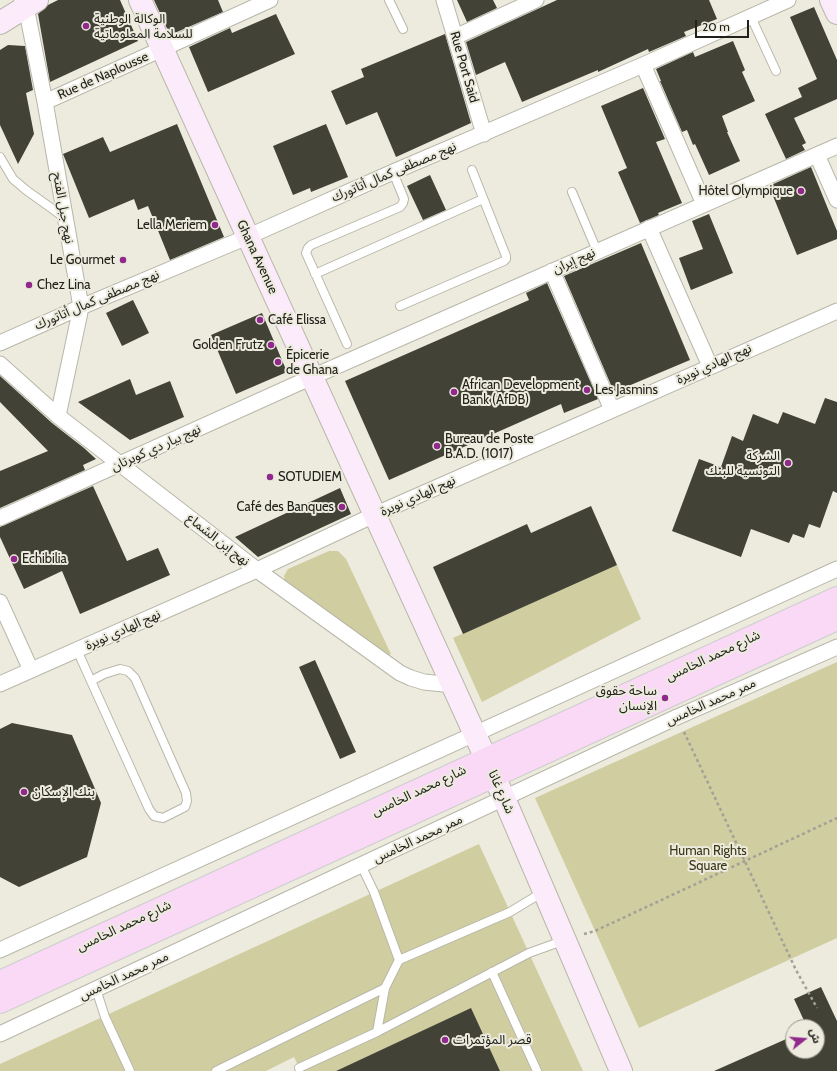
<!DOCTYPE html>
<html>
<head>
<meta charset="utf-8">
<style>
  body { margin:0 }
  #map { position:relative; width:837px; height:1071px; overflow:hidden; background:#ecebdd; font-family:Cabin,"Noto Sans Arabic",sans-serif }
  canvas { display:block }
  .north { position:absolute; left:785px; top:1019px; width:40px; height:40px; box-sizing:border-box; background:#ecebdd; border:1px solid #9b9a90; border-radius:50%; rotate:73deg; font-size:11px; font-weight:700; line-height:16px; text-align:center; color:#21211c }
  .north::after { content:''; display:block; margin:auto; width:14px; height:18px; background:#91298d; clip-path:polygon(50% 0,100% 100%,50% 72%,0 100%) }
  .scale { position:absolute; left:695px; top:20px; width:54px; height:18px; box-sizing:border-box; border:2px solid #21211c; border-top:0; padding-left:5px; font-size:12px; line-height:14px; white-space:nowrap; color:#21211c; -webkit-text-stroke:3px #ecebdd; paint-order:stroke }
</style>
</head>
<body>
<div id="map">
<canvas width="837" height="1071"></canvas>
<div class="north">ش</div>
<div class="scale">20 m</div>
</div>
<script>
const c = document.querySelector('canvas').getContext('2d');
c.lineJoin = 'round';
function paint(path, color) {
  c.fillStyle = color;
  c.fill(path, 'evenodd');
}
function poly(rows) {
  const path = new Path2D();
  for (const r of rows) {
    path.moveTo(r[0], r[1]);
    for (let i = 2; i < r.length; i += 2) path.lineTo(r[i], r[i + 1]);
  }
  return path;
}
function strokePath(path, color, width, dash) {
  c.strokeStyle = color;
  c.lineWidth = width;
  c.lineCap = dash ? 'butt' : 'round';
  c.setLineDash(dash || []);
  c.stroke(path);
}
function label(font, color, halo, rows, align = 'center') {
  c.font = font + ' Cabin,"Noto Sans Arabic",sans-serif';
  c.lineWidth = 4;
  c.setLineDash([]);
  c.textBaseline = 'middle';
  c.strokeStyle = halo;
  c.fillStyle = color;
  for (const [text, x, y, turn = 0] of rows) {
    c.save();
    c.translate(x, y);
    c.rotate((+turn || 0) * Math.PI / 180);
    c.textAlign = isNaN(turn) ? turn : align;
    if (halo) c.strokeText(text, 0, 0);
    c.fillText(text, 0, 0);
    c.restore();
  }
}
const green = poly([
  [329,551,338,551,346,559,391,654,382,658,285,584,284,576,288,569],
  [617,565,641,619,482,702,453,638],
  [837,662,837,938,639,1028,535,798],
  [479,844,583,1071,500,1071,471,1009,336,1071,301,1071,294,1057,266,1071,0,1071,0,1064]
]);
const building = poly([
  [58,0,120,0,138,41,50,82,38,14,48,5],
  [154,0,218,0,223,12,170,35],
  [457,0,493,0,497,8,467,22],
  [557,0,709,0,717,19,684,32,686,36,649,52,648,49,598,72,598,70,522,102,505,62,476,75,466,42],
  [814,7,837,60,837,99,794,118,806,143,802,145,805,150,786,159,765,114,802,97,798,88,817,79,790,17],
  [276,14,295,54,208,92,189,47,230,28,232,33],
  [445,34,471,123,396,157,377,112,346,125,331,91,364,77,361,69],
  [733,41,745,70,742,72,755,101,722,116,728,132,727,132,740,161,709,175,695,144,693,145,687,130,682,132,660,81,661,81,656,69,693,52,695,57],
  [8,45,25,46,33,90,26,93,34,134,18,164,0,125,0,50],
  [643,88,665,139,656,142,682,203,658,213,659,215,640,223,618,172,627,168,601,106],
  [177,124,224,237,170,260,148,206,138,210,134,199,89,218,63,154,103,137,110,152],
  [326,124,348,177,311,192,310,188,293,195,273,146],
  [811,167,837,231,837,239,797,255,769,186],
  [430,175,446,210,423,220,407,186],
  [709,214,733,273,691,290,679,258,703,249,692,221],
  [641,243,690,360,614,392,564,276],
  [547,283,598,399,564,413,561,404,389,480,345,381,529,300,526,293],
  [133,300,149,333,122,346,106,313],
  [262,313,287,372,236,394,211,335],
  [0,376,52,423,84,448,96,459,83,465,85,470,0,508,0,471,48,451,0,402],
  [130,379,136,395,170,381,184,417,130,440,78,402],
  [825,398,837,402,837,493,833,491,820,528,809,524,804,538,793,534,789,543,751,529,741,557,672,531,699,459,721,467,732,436,743,441,753,414,778,424,783,412,815,424],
  [93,486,127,561,158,548,170,575,80,614,62,571,24,589,0,537,0,527],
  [340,488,351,514,258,557,235,537],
  [591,506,617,565,463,634,433,567,527,524,531,533],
  [315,660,356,752,340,759,299,667],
  [12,723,72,735,101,803,87,857,19,887,0,877,0,729],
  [821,987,837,1021,837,1071,714,1071,793,1036,793,1051,817,1051,817,1027,807,1027,794,999],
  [471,1008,500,1071,336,1071]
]);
const path = poly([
  [684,732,796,970,817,1008],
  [584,934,595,931,837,818]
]);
const lane = poly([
  [389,0,403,29],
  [751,17,776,71],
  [0,157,13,179,26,190,65,218],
  [572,192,597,251],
  [315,274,483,199],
  [400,306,504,261,506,259,506,256,472,170],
  [347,344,306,253,308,248,311,245,400,207,403,203,404,199,393,172],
  [77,650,91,681,149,809,154,816,163,818,185,807,187,801,186,793,135,678,128,671,120,669,104,674,91,681],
  [361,865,374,892,399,960],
  [492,972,537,1071],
  [96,989,105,1017,130,1071],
  [377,1032,385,988,399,960,510,912,543,892],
  [299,1068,377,1032,529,953,565,940],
  [216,1071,385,988]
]);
const street = poly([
  [22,0,26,7,45,102,81,307,79,317,58,416],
  [444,0,484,134],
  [455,37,536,0],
  [643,65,704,204],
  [45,102,270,0],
  [817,155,837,200],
  [649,228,710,366],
  [552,271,612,410],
  [0,343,81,307,247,237,393,172,643,65,788,0],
  [0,364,58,416,257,570,400,673,411,678,424,682,453,685],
  [0,518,312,377,837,146],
  [0,602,31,670],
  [0,684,257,570,374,515,837,311],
  [0,950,837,569],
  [0,1034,677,717,837,647]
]);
const secondary = poly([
  [140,0,504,798,621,1071],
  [831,0,837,13],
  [0,23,37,0]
]);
const primary = poly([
  [0,982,837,598],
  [0,1002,837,619]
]);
const markers = [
  [86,26,4,"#91298d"],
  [801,191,4,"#91298d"],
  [215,225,4,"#91298d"],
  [123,260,4,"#91298d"],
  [29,285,4,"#91298d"],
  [260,320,4,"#91298d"],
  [271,345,4,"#91298d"],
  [278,362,4,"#91298d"],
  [587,390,4,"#91298d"],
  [454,392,4,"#91298d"],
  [437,446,4,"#91298d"],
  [788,463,4,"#91298d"],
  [270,477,4,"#91298d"],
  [342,507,4,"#91298d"],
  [14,559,4,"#91298d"],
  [665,698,4,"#91298d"],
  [24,792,4,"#91298d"],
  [445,1040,4,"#91298d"]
];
const poiNames = [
  ["الوكالة الوطنية",94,19],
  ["للسلامة المعلوماتية",94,34],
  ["Hôtel Olympique",793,191,"right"],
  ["Lella Meriem",207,225,"right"],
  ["Le Gourmet",115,260,"right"],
  ["Chez Lina",37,285],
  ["Café Elissa",268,320],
  ["Golden Frutz",263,345,"right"],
  ["Épicerie",286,355],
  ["de Ghana",286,370],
  ["African Development",462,385],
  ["Bank (AfDB)",462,400],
  ["Les Jasmins",595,390],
  ["Bureau de Poste",445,439],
  ["B.A.D. (1017)",445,454],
  ["الشركة",780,456,"right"],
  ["التونسية للبنك",780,471,"right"],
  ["SOTUDIEM",278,477],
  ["Café des Banques",334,507,"right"],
  ["Echibilia",22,559],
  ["ساحة حقوق",657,691,"right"],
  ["الإنسان",657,706,"right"],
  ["بنك الإسكان",32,792],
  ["قصر المؤتمرات",453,1040]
];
const streetNames = [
  ["Rue Port Said",464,67,74],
  ["Rue de Naplousse",103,76,-24],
  ["نهج مصطفى كمال أتاتورك",394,172,-23],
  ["نهج جبل الفتح",63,208,80],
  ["Ghana Avenue",257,257,65],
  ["نهج إيران",574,261,-24],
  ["نهج مصطفى كمال أتاتورك",97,300,-23],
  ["نهج الهادي نويرة",714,364,-24],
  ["نهج بيار دي كوبرتان",156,448,-24],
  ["نهج الهادي نويرة",418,496,-24],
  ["نهج إبن الشماع",218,540,38],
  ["نهج الهادي نويرة",123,630,-24],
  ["شارع محمد الخامس",713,656,-25],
  ["ممر محمد الخامس",711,702,-24],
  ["شارع محمد الخامس",419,791,-25],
  ["شارع غانا",501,792,66],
  ["ممر محمد الخامس",418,839,-25],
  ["شارع محمد الخامس",124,926,-25],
  ["ممر محمد الخامس",124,976,-25]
];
const parkNames = [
  ["Human Rights",708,851],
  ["Square",708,866]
];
paint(green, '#d0cda1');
paint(building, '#434237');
strokePath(lane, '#b8b7a9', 10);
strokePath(street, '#b8b7a9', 17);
strokePath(secondary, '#b8b7a9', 24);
strokePath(primary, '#cececd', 24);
strokePath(path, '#a2a196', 2.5, [3, 3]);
strokePath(lane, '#fff', 8);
strokePath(street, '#fff', 15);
strokePath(secondary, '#fcecfb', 22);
strokePath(primary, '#fad9f7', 22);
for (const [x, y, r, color] of markers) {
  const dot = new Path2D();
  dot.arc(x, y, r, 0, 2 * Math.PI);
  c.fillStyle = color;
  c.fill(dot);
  strokePath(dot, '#ecebdd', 1.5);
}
label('13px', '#21211c', '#ecebdd', poiNames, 'left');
label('13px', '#21211c', '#ecebdd', streetNames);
label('13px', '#393616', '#ecebdd', parkNames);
</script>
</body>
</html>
